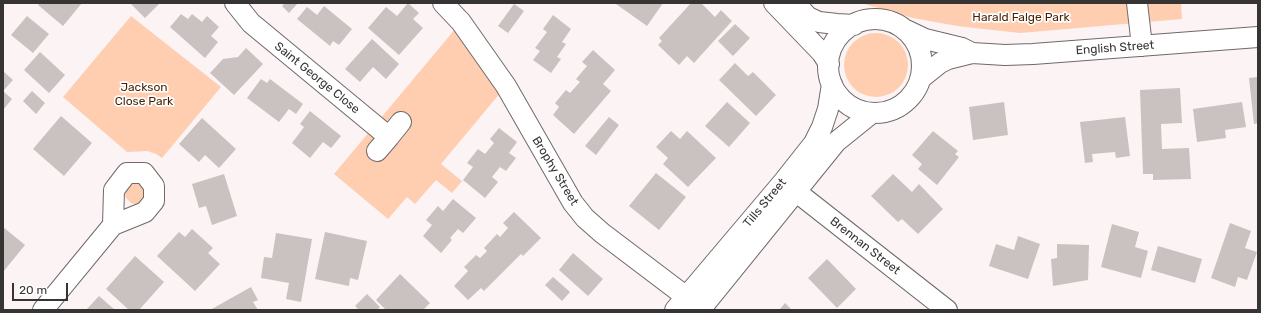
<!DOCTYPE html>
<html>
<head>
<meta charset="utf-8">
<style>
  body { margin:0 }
  #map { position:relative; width:1261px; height:313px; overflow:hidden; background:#fbf3f4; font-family:Rubik,sans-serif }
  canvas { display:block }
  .frame { position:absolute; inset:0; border:4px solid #373434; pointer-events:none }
  .scale { position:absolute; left:12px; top:283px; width:56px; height:18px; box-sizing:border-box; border:2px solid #373434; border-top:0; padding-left:5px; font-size:12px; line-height:14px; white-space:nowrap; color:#373434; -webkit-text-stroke:3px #fff; paint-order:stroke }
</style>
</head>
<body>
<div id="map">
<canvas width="1261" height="313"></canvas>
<div class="frame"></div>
<div class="scale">20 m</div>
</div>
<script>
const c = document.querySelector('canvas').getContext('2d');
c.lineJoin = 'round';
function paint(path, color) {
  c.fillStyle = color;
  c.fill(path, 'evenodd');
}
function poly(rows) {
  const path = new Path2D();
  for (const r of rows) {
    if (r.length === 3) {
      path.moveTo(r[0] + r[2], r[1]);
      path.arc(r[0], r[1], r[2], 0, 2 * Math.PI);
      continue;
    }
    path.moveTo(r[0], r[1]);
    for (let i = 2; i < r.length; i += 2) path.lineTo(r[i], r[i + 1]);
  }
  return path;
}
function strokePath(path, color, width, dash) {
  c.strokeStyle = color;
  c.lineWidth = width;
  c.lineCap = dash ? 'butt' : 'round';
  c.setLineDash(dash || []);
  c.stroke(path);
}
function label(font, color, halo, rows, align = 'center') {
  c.font = font + ' Rubik,sans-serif';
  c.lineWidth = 3.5;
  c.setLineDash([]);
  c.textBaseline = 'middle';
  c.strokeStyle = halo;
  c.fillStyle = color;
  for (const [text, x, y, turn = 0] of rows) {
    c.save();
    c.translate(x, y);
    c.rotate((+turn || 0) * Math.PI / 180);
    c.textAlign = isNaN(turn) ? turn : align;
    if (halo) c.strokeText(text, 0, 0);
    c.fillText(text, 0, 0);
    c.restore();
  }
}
const green = poly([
  [861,3,1181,3,1182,19,1020,33,957,26,913,18],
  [131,16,221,87,162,158,156,154,147,151,127,152,63,97],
  [461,22,506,86,441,164,462,181,452,193,436,180,415,204,407,197,388,219,334,174],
  [876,65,32],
  [137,183,140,184,145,188,144,202,137,205,131,203,126,198,125,195,126,191,130,185]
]);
const building = poly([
  [40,3,82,3,63,26,38,5],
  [130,3,160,3,145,18],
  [285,3,298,3,289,13,282,6],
  [408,3,419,13,413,19,423,28,399,55,368,28,386,7,397,16],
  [617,3,663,3,647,26,616,4],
  [691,3,701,3,715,17,721,10,732,21,694,63,687,56,679,65,658,45,662,41,659,38],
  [514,4,524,11,508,33,498,26],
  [324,6,352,29,339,45,333,41,330,46,297,19,307,7,317,15],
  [181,14,188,19,192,14,202,22,207,16,219,27,211,36,218,42,205,58,170,27],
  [553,15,571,29,562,42,566,44,557,57,561,59,551,73,533,60,540,51,535,48,547,32,543,29],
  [27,16,49,34,33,53,11,35],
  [735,24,750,38,733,56,718,41],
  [372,39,399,64,386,79,373,67,360,82,345,69],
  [246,48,263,64,234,95,210,73,223,59,238,57],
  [593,50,615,70,603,84,611,91,574,134,553,115,559,107,555,103,566,90,570,93,580,82,576,79,587,66,582,62],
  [40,52,65,75,49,93,24,70],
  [735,63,748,76,753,72,776,95,756,116,719,80],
  [3,71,13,80,3,91],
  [1258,77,1258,123,1254,124,1249,78],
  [261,79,267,83,270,79,303,104,296,114,289,109,279,122,247,98],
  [1180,88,1182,123,1161,124,1162,149,1189,148,1191,179,1153,180,1153,174,1143,174,1140,90],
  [3,91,12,99,3,110],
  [32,91,45,103,36,114,23,101],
  [727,102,750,123,729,147,705,126],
  [1004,102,1008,135,973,140,969,107],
  [1242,102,1246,127,1225,130,1226,138,1197,142,1193,109],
  [310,111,341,136,331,148,323,142,310,158,292,143,304,127,300,124],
  [61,116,92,143,64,176,33,149],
  [609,117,619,125,596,155,585,146],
  [1125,117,1130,156,1116,158,1115,152,1092,154,1093,162,1085,163,1080,122],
  [202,118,236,149,219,168,205,155,199,162,179,144],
  [499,128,517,142,509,153,516,158,506,171,500,167,492,177,498,182,485,198,463,180,473,167,467,163,478,149,485,154,494,143,490,139],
  [671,131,680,139,687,131,716,158,688,187,663,164,668,158,656,147],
  [933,131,958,151,955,154,959,157,937,185,918,169,922,164,912,155],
  [656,173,686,197,659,230,629,206],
  [224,174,237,216,212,225,206,206,199,208,192,184],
  [893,174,912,192,919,184,943,209,918,234,902,219,898,222,871,196],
  [453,199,476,218,463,233,458,229,450,238,452,240,441,253,423,236,432,225,426,220,438,206,443,211],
  [514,212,541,238,523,256,521,254,484,291,481,288,468,300,454,286,468,271,464,267,476,255,480,258,487,251,484,248,497,234,500,237,508,228,503,223],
  [1230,223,1251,231,1245,248,1257,252,1247,280,1238,277,1235,287,1211,278],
  [1112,224,1139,232,1135,247,1148,251,1141,278,1101,267],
  [3,227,25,245,3,272],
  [192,229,213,248,208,253,220,264,195,291,157,256,179,232,185,237],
  [325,232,367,241,358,280,350,278,349,286,315,279],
  [276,233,312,239,301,302,286,299,289,283,261,278,264,257,272,258],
  [1018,236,1040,244,1028,279,989,266,996,244,1014,250],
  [1057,244,1089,245,1088,280,1053,286,1051,259,1057,258],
  [1158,246,1202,259,1195,283,1151,270],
  [573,253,603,279,588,296,559,270],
  [135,256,164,282,139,310,129,310,106,289],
  [827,259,856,289,837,308,808,278],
  [400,274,430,303,423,310,386,310,376,300],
  [553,277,570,292,562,301,545,285],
  [251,287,258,300,253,302,258,310,210,310],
  [367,294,380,307,377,310,359,310,355,306],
  [99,296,115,310,86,310],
  [785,303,792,310,779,310]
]);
const minor = poly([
  [235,3,251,23,389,137,401,122],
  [443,3,461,22,506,86,573,203,585,218,602,233,701,308],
  [774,3,822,53,829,64],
  [795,3,808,17,819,22,837,24,854,25],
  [1137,3,1142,46],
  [875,66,47],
  [906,30,925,39,962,48,972,53],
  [920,79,940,63,948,59,972,53,1005,55,1033,54,1258,37],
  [377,151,389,137],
  [785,183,947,310],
  [43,310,113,225,145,212,154,201,154,186,144,173,127,173,114,190,113,225],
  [675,310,784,181,814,143,822,127,828,109,832,84],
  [700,310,836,142,872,113]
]);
const parkNames = [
  ["Harald Falge Park",1021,18],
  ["Jackson",144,88],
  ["Close Park",144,102]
];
const streetNames = [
  ["English Street",1115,48,-4],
  ["Saint George Close",317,78,39],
  ["Brophy Street",555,171,59],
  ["Tills Street",765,203,-50],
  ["Brennan Street",865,246,38]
];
paint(green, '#ffceb1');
paint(building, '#cac2c1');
strokePath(minor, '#706969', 22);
strokePath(minor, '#fff', 20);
label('12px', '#491f00', '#fff', parkNames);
label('12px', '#373434', '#fff', streetNames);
</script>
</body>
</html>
